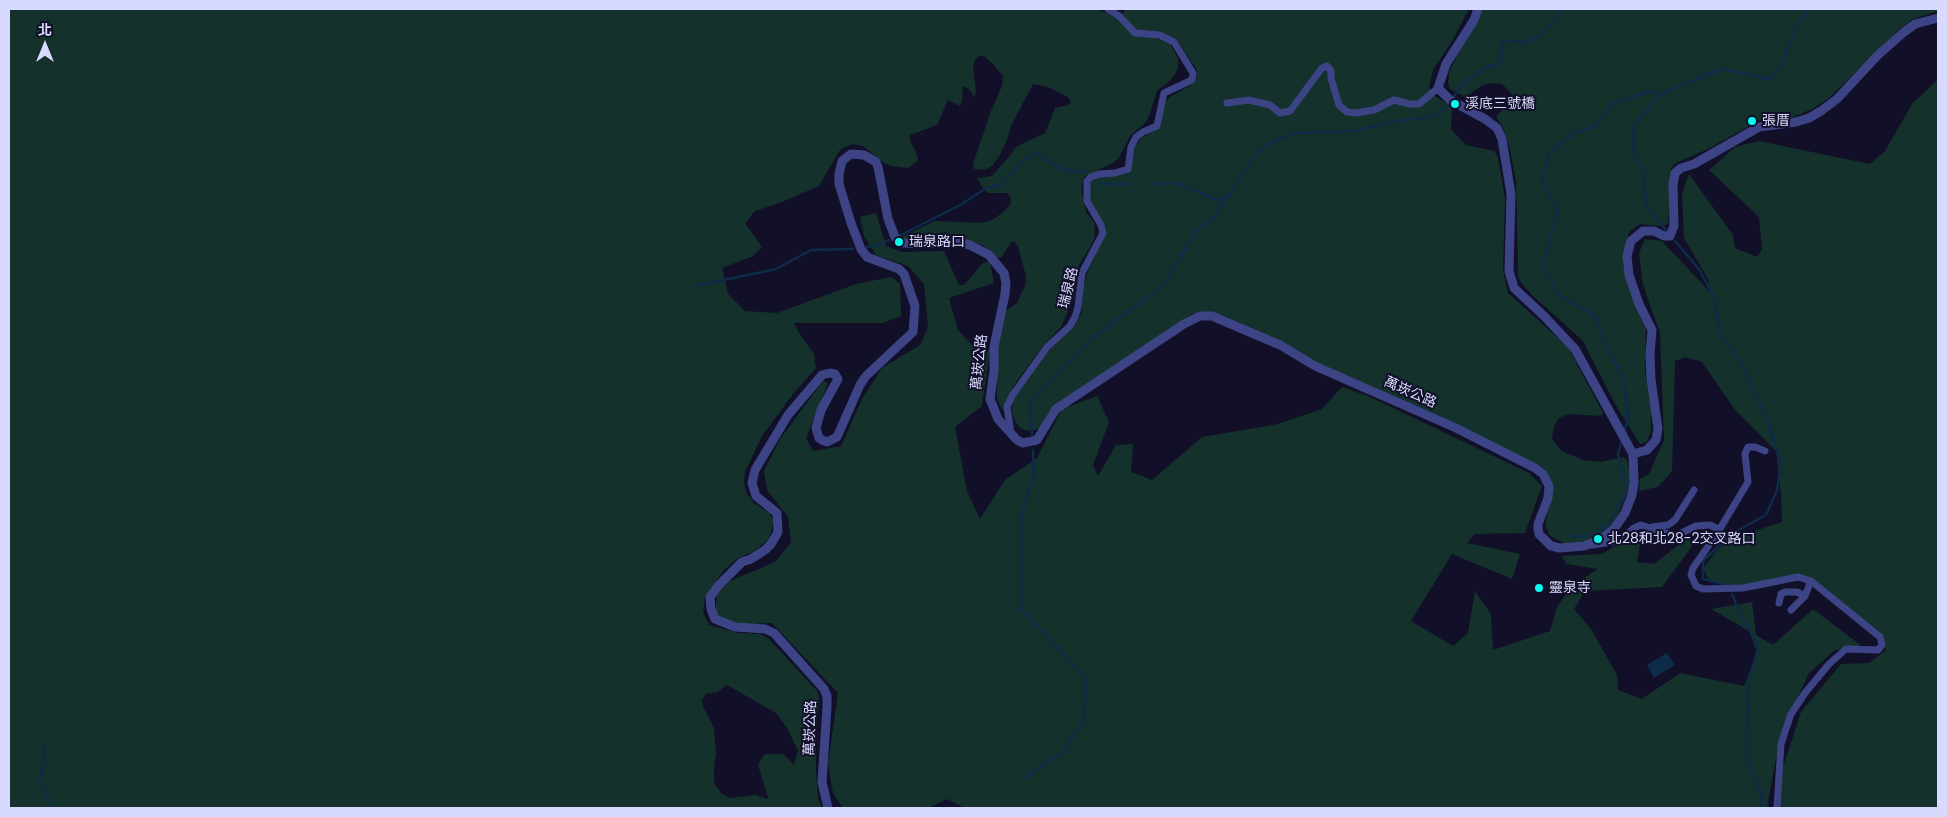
<!DOCTYPE html>
<html>
<head>
<meta charset="utf-8">
<style>
  body { margin:0 }
  #map { position:relative; width:1947px; height:817px; overflow:hidden; background:#111028; font-family:Poppins,"Noto Sans TC",sans-serif }
  canvas { display:block }
  .frame { position:absolute; inset:0; border:10px solid #d8d9fe; pointer-events:none }
  .north { position:absolute; left:20px; top:20px; width:50px; height:50px; -webkit-text-stroke:4px #111028; paint-order:stroke; rotate:0deg; font-size:14px; font-weight:700; line-height:20px; text-align:center; color:#d8d9fe }
  .north::after { content:''; display:block; margin:auto; width:18px; height:22px; background:#d8d9fe; clip-path:polygon(50% 0,100% 100%,50% 72%,0 100%) }
</style>
</head>
<body>
<div id="map">
<canvas width="1947" height="817"></canvas>
<div class="frame"></div>
<div class="north">北</div>
</div>
<script>
const c = document.querySelector('canvas').getContext('2d');
c.lineJoin = 'round';
function paint(path, color) {
  c.fillStyle = color;
  c.fill(path, 'evenodd');
}
function poly(rows) {
  const path = new Path2D();
  for (const r of rows) {
    path.moveTo(r[0], r[1]);
    for (let i = 2; i < r.length; i += 2) path.lineTo(r[i], r[i + 1]);
  }
  return path;
}
function strokePath(path, color, width, dash) {
  c.strokeStyle = color;
  c.lineWidth = width;
  c.lineCap = dash ? 'butt' : 'round';
  c.setLineDash(dash || []);
  c.stroke(path);
}
function label(font, color, halo, rows, align = 'center') {
  c.font = font + ' Poppins,"Noto Sans TC",sans-serif';
  c.lineWidth = 4;
  c.setLineDash([]);
  c.textBaseline = 'middle';
  c.strokeStyle = halo;
  c.fillStyle = color;
  for (const [text, x, y, turn = 0] of rows) {
    c.save();
    c.translate(x, y);
    c.rotate((+turn || 0) * Math.PI / 180);
    c.textAlign = isNaN(turn) ? turn : align;
    if (halo) c.strokeText(text, 0, 0);
    c.fillText(text, 0, 0);
    c.restore();
  }
}
const green = poly([
  [9,9,1094,9,1108,13,1117,19,1131,33,1153,37,1170,44,1178,58,1178,68,1175,74,1170,81,1157,91,1149,116,1145,123,1131,135,1118,159,1111,164,1084,177,1081,188,1083,197,1086,212,1094,222,1095,232,1094,240,1078,267,1074,297,1061,327,1042,347,1014,385,1003,411,997,399,997,346,1004,312,1017,303,1025,286,1026,276,1018,247,1014,241,1011,242,1001,258,996,257,984,246,971,241,904,241,903,236,935,221,981,223,992,220,1002,213,1010,205,1011,199,1008,193,988,193,981,185,977,178,992,176,1008,158,1016,147,1045,133,1055,108,1069,105,1071,102,1068,97,1048,87,1033,84,1011,126,1007,140,1000,155,992,166,985,170,974,169,973,164,991,111,1002,86,1003,76,993,64,984,56,979,56,975,60,973,68,976,92,974,97,968,88,963,86,962,101,960,106,948,100,937,125,910,135,909,138,918,157,917,161,908,168,892,166,884,163,863,146,853,144,845,147,840,150,819,186,782,202,755,211,745,223,762,247,753,256,722,268,728,294,745,311,777,313,856,284,891,277,900,284,901,316,883,323,794,323,799,333,814,354,816,368,793,394,762,436,745,472,744,483,747,494,755,504,770,513,773,520,772,529,768,540,753,552,738,558,724,570,705,596,703,612,709,625,739,633,760,634,769,639,818,692,819,700,816,731,816,770,818,797,822,808,9,808],
  [727,685,776,713,787,728,798,751,794,765,783,754,766,754,763,756,758,765,768,797,767,799,756,795,730,798,722,794,714,783,714,767,716,753,714,728,703,706,702,700,706,694,717,692],
  [1125,9,1469,9,1452,41,1433,70,1429,88,1435,96,1452,107,1451,129,1466,145,1494,151,1498,157,1505,199,1503,270,1508,293,1568,347,1603,413,1601,416,1569,414,1559,418,1554,426,1552,439,1562,451,1583,460,1601,462,1624,457,1627,461,1630,475,1629,489,1616,519,1609,529,1593,539,1578,543,1564,543,1549,535,1545,524,1553,491,1552,481,1542,467,1449,420,1317,363,1261,332,1215,312,1200,312,1192,314,1059,402,1051,410,1040,428,1036,430,1027,431,1020,428,1015,421,1012,413,1013,401,1047,352,1077,322,1081,313,1084,285,1088,271,1104,237,1106,227,1090,200,1090,183,1098,177,1130,171,1135,147,1141,138,1160,128,1165,103,1170,97,1193,84,1196,81,1197,70,1176,39,1161,33,1136,30,1122,15],
  [1481,9,1938,9,1938,11,1913,19,1902,27,1828,99,1810,110,1791,118,1760,120,1708,149,1676,163,1671,168,1668,224,1658,226,1640,224,1629,232,1623,263,1626,279,1636,308,1646,328,1645,372,1651,409,1651,431,1647,442,1640,444,1615,404,1583,341,1532,295,1522,284,1518,276,1516,182,1509,145,1502,126,1496,117,1511,99,1512,94,1502,84,1493,83,1483,85,1465,97,1450,89,1448,83,1449,72],
  [1938,79,1938,808,1780,808,1783,767,1801,712,1841,664,1869,663,1886,650,1879,632,1800,575,1736,589,1709,581,1703,568,1718,549,1730,539,1782,522,1781,493,1776,451,1735,410,1702,362,1685,357,1675,361,1672,471,1658,487,1639,491,1640,479,1649,474,1664,440,1660,333,1643,285,1639,253,1645,239,1662,241,1710,292,1708,279,1684,238,1682,193,1689,174,1733,235,1735,248,1757,257,1762,249,1759,217,1709,170,1735,147,1759,141,1870,164,1885,151,1912,104],
  [876,213,886,246,902,252,944,251,959,285,964,285,983,263,990,262,994,283,949,298,958,330,972,345,990,350,982,406,955,427,967,491,980,519,1005,480,1037,458,1062,409,1097,396,1109,422,1093,465,1098,476,1116,445,1133,444,1131,472,1152,480,1202,437,1278,424,1322,409,1342,387,1368,396,1529,473,1542,486,1525,533,1475,534,1467,543,1520,554,1512,579,1452,554,1411,621,1453,646,1468,633,1475,591,1491,614,1493,650,1550,631,1557,607,1571,587,1598,569,1566,564,1562,556,1601,554,1642,532,1637,562,1654,564,1686,539,1695,542,1662,587,1585,591,1574,609,1591,629,1617,675,1618,690,1642,699,1680,673,1744,686,1757,652,1749,631,1711,609,1752,602,1756,635,1773,645,1813,609,1863,647,1835,650,1809,673,1780,736,1767,808,965,808,947,799,928,808,843,808,833,793,828,764,838,693,772,623,724,625,715,615,717,593,730,581,775,562,791,542,788,517,767,490,764,471,780,439,823,381,828,383,806,438,813,451,841,446,862,399,882,368,920,345,928,327,924,284,908,266,876,255,864,236,860,217]
]);
const water = poly([
  [1667,653,1675,665,1654,678,1647,665]
]);
const stream = poly([
  [1659,96,1633,127,1634,156,1642,167,1647,207,1666,230],
  [1097,179,1100,184,1129,184],
  [1148,184,1177,183,1217,200,1230,195],
  [901,235,962,204,986,188,1001,185,1026,158,1036,153,1063,170,1087,172],
  [1675,241,1699,269,1714,297,1720,335,1740,360,1769,424,1781,465,1777,490,1766,515,1733,533],
  [867,247,878,245,889,240],
  [695,286,776,269,811,250,853,249],
  [1624,433,1628,418,1624,380,1605,344,1594,315,1558,295,1543,265,1558,210,1542,183,1549,153,1575,132,1595,127,1613,103,1651,91,1659,95,1721,69,1770,79,1779,70,1797,26,1809,9],
  [1032,435,1030,402,1091,339,1163,286,1196,231,1214,217,1257,153,1272,142,1294,133,1354,131,1396,121,1431,117,1446,107,1462,85,1485,68,1501,63,1502,43,1510,40,1523,43,1539,36,1564,9],
  [1571,536,1590,536,1609,524,1625,492,1624,476,1618,454,1622,440],
  [1727,538,1703,561,1703,579,1727,585],
  [1732,594,1742,618,1754,637,1758,649,1749,680,1746,756,1762,796,1762,808],
  [43,744,44,759,40,783,53,808],
  [1022,779,1062,753,1084,720,1086,678,1021,609,1021,516,1034,474,1033,450]
]);
const minor = poly([
  [1227,103,1249,100,1270,105,1280,113,1290,111,1322,68,1327,66,1331,71,1331,78,1339,105,1347,112,1356,113,1374,110,1394,100,1410,104,1419,104,1438,88],
  [1011,433,1007,407,1012,396,1047,347,1070,326,1075,317,1078,307,1082,273,1103,233,1101,225,1087,201,1087,181,1091,177,1099,174,1115,173,1128,169,1131,147,1136,137,1143,132,1157,126,1164,93,1192,80,1193,73,1174,42,1159,35,1135,33,1119,16,1108,9],
  [1652,527,1668,525,1675,520,1694,490],
  [1718,532,1748,482,1745,454,1748,447,1755,447,1765,451],
  [1592,545,1619,541,1634,528,1641,525,1675,536,1696,526,1710,525,1716,528,1718,532,1693,568,1691,575,1696,586,1703,589,1743,588,1798,577,1811,581,1880,637,1882,645,1878,650,1846,649,1829,664,1805,693,1791,714,1781,744,1777,808],
  [1779,603,1781,594,1785,592,1797,592,1805,596],
  [1791,610,1805,596,1811,581]
]);
const tertiary = poly([
  [1633,454,1647,450,1656,440,1658,429,1651,379,1650,354,1652,330,1639,304,1629,275,1627,256,1631,241,1643,231,1654,231,1664,236,1670,236,1674,226,1673,185,1675,173,1681,168,1694,164,1759,127,1796,122,1809,118,1821,111,1837,99,1878,55,1904,32,1915,24,1938,18],
  [828,808,822,782,827,707,827,696,824,689,774,633,765,629,735,627,715,619,711,609,710,597,718,586,742,562,751,559,765,550,771,544,778,532,777,513,756,496,752,483,755,470,788,415,822,375,830,373,835,374,838,379,821,410,816,428,819,438,822,440,827,442,837,437,860,385,866,376,913,332,915,306,904,274,899,269,867,257,861,249,851,223,839,184,839,174,842,161,851,154,864,155,876,162,878,167,888,219,895,237,899,241,904,243,918,244,957,242,970,245,989,255,1004,273,1006,283,1005,294,994,347,994,371,990,399,998,419,1017,440,1023,443,1037,440,1056,409,1184,324,1200,316,1212,316,1280,345,1315,366,1456,428,1535,468,1543,474,1549,486,1548,498,1538,524,1538,529,1539,534,1551,546,1560,548,1584,546,1600,540,1614,529,1625,513,1632,495,1634,483,1633,454,1575,349,1544,316,1514,288,1509,271,1511,194,1502,139,1497,128,1485,119,1450,100,1438,88,1446,64,1474,20,1478,9]
]);
const markers = [
  [1455,104,5,"#09f9ee"],
  [1752,121,5,"#09f9ee"],
  [899,242,5,"#09f9ee"],
  [1598,539,5,"#09f9ee"],
  [1539,588,5,"#09f9ee"]
];
const poiNames = [
  ["溪底三號橋",1465,104],
  ["張厝",1762,121],
  ["瑞泉路口",909,242],
  ["北28和北28-2交叉路口",1608,539],
  ["靈泉寺",1549,588]
];
const streetNames = [
  ["瑞泉路",1069,288,-76],
  ["萬崁公路",980,362,-84],
  ["萬崁公路",1410,393,24],
  ["萬崁公路",811,728,-88]
];
paint(green, '#14312c');
paint(water, '#0e2c49');
strokePath(stream, '#0e2c49', 2.5);
strokePath(minor, '#3d4485', 7);
strokePath(tertiary, '#3d4485', 9);
for (const [x, y, r, color] of markers) {
  const dot = new Path2D();
  dot.arc(x, y, r, 0, 2 * Math.PI);
  c.fillStyle = color;
  c.fill(dot);
  strokePath(dot, '#111028', 2);
}
label('14px', '#d8d9fe', '#111028', poiNames, 'left');
label('14px', '#d8d9fe', '#111028', streetNames);
</script>
</body>
</html>
